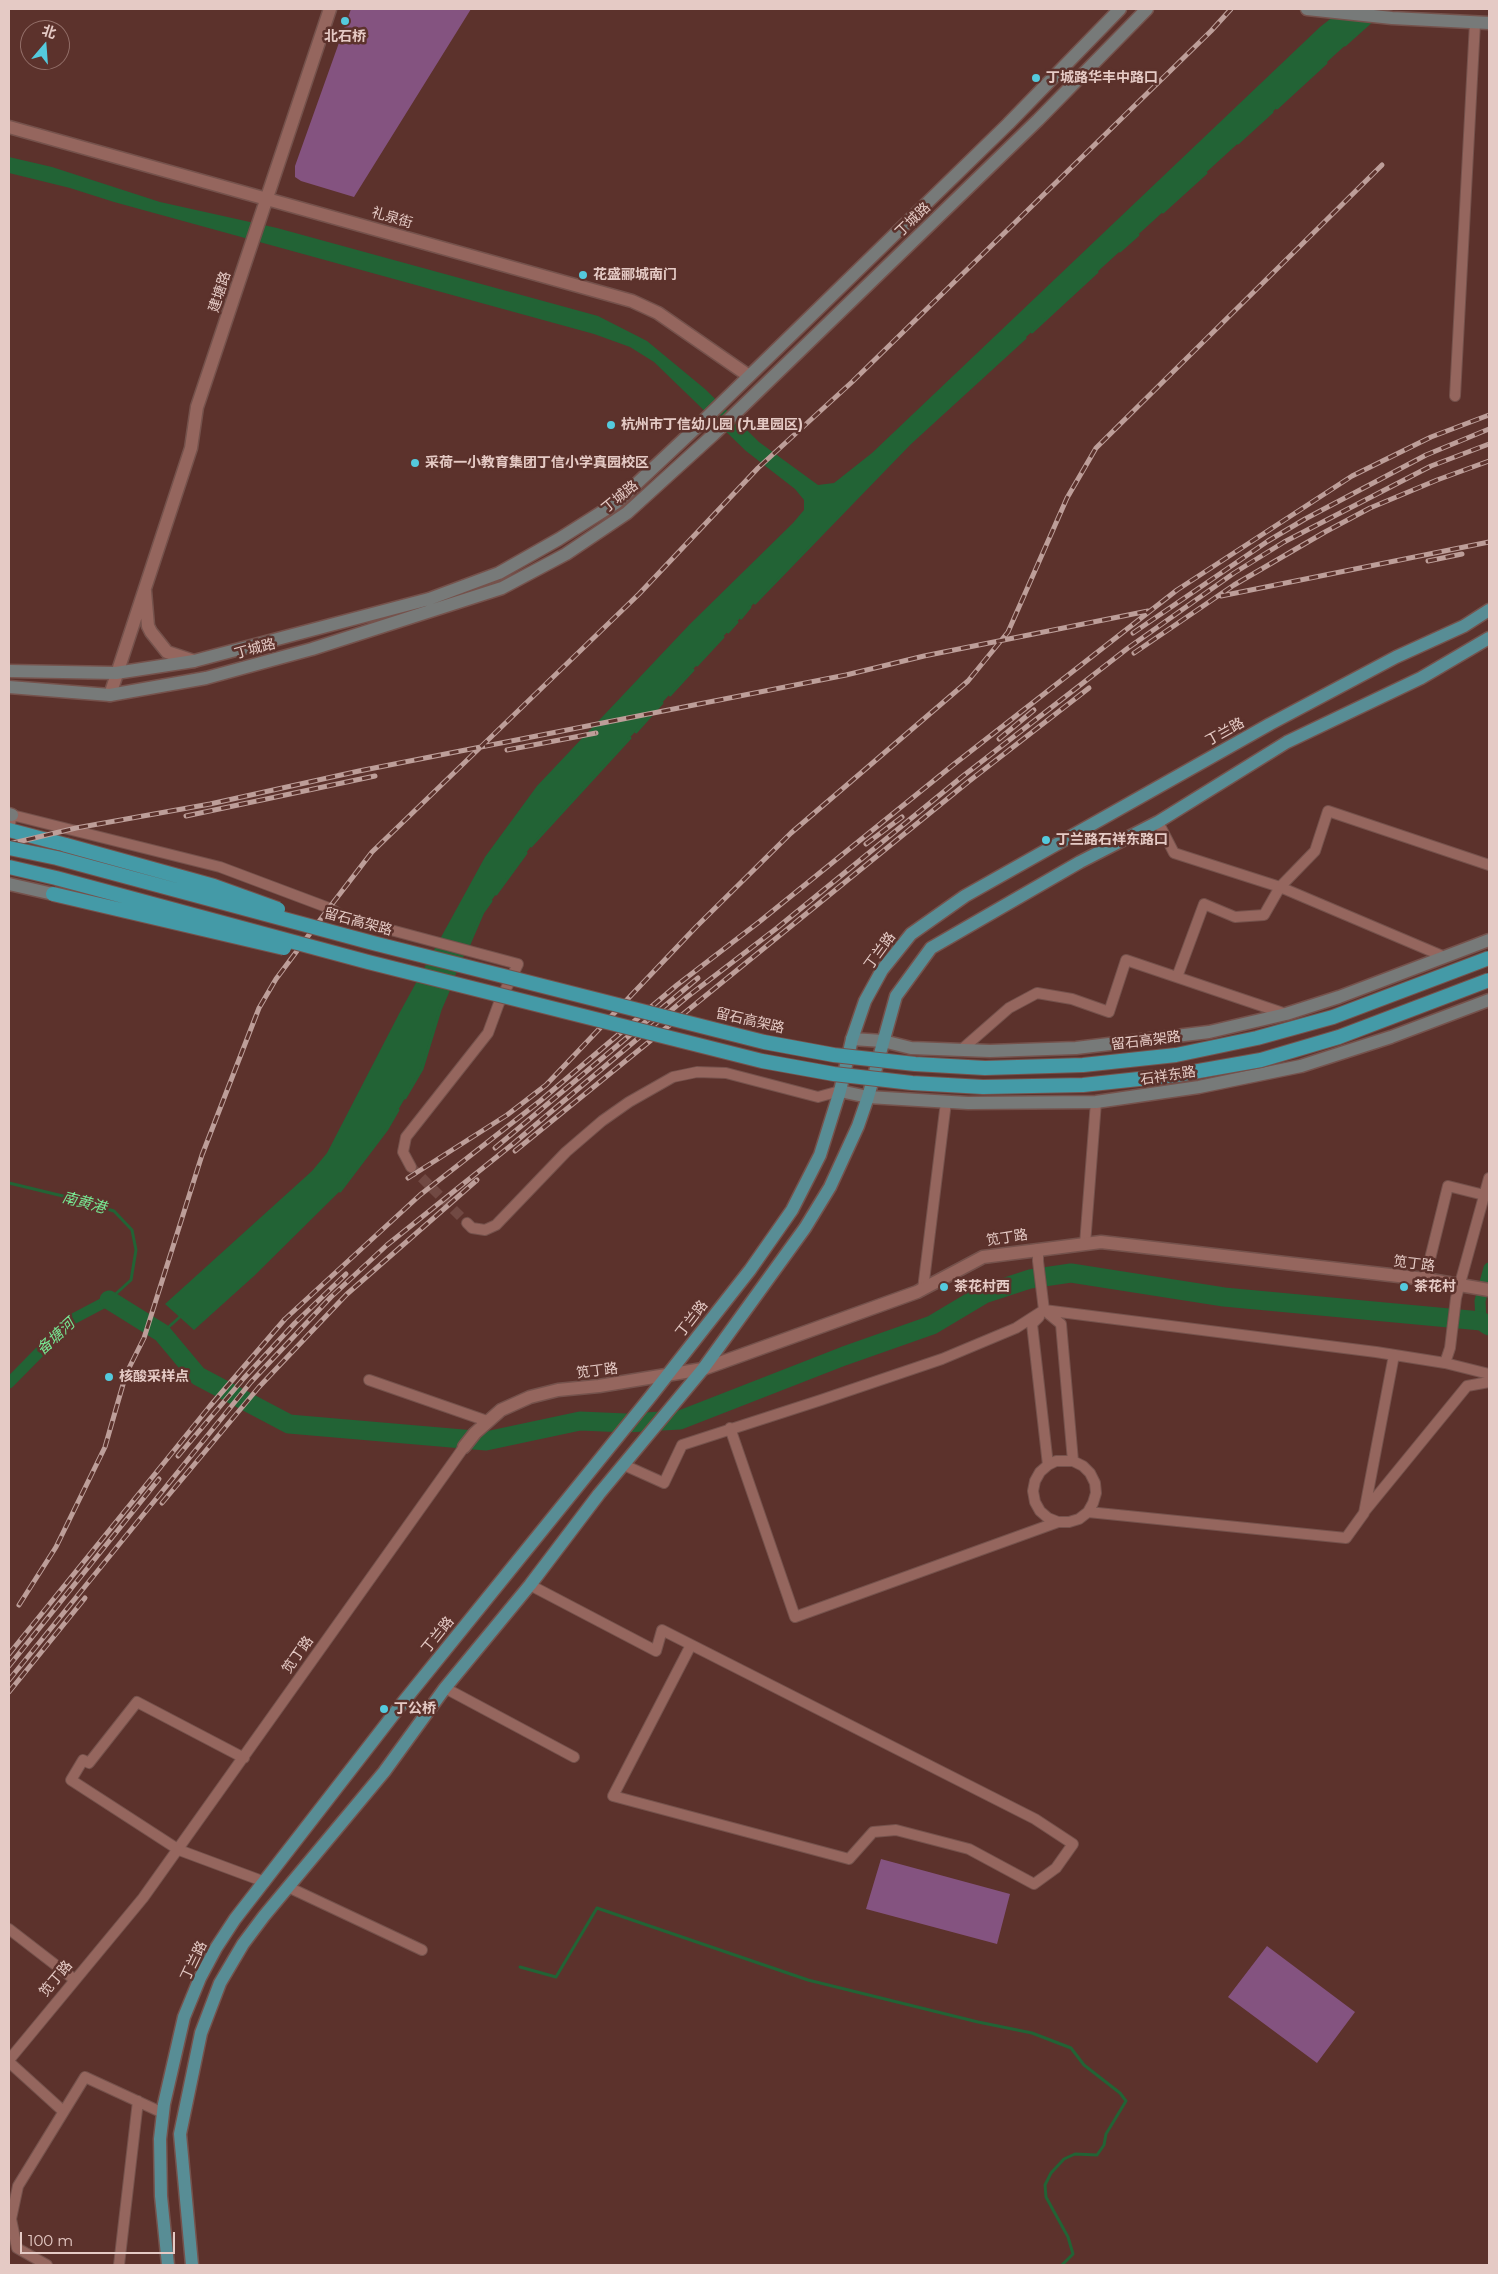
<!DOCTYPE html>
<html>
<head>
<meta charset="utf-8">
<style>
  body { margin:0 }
  #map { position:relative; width:1498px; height:2274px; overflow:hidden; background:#5c322c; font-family:Montserrat,"Noto Sans SC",sans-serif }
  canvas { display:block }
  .frame { position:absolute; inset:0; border:10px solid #e5cac5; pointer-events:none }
  .north { position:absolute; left:20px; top:20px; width:50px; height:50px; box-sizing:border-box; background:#5c322c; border:1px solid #936f69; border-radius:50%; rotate:18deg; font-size:14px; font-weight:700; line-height:20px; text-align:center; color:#e5cac5 }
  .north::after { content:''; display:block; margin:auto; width:18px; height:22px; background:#54cadd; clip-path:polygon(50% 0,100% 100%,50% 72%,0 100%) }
  .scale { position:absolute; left:20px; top:2232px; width:155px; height:22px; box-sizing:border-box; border:2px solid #e5cac5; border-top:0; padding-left:6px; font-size:15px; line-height:18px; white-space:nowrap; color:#e5cac5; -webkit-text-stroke:4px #5c322c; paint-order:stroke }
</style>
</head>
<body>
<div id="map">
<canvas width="1498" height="2274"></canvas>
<div class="frame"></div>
<div class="north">北</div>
<div class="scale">100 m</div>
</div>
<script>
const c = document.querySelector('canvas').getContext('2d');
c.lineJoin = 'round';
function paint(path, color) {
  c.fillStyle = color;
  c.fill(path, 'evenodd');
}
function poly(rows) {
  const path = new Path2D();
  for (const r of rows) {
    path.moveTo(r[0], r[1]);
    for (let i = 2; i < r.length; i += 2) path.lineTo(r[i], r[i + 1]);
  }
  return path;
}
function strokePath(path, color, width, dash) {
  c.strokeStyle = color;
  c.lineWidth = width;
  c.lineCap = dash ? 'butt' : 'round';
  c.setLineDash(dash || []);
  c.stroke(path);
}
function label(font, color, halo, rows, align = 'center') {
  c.font = font + ' Montserrat,"Noto Sans SC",sans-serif';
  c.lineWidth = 5;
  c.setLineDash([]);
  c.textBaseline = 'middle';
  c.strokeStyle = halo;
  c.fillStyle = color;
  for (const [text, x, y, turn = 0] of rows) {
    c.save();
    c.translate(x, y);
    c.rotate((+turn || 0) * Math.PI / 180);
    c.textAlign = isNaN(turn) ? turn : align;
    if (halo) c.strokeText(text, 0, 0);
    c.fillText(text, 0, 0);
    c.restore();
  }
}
const green = poly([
  [351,9,471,9,354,197,301,181,295,177,295,166],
  [881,1859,1010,1894,997,1944,866,1909],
  [1267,1946,1355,2012,1317,2063,1228,1997]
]);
const water = poly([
  [1343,9,1385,9,909,444,756,601,537,838,483,912,440,1010,422,1069,387,1129,341,1190,254,1276,194,1330,165,1304,312,1171,327,1153,400,1012,485,857,537,786,690,624,793,523,804,510,804,500,795,489,746,451,654,362,630,347,594,334,114,202,70,188,9,173,9,157,52,167,160,202,277,228,598,316,647,341,705,389,759,442,818,485,834,483,872,453,1320,27]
]);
const stream = poly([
  [1345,45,1374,19],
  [1277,108,1326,63],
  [1238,143,1272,112],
  [1163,212,1206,173],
  [1120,251,1138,235],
  [1032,332,1097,272],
  [755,603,909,444,1025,338],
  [741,618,750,607],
  [728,632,737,622],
  [697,665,723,637],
  [670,695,693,670],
  [636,732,662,703],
  [531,846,630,738],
  [496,894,526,853],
  [467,949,483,912,491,901],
  [405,1098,422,1069,440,1010,449,989],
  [9,1183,67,1197,114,1211,132,1230,136,1250,131,1280,109,1300],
  [340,1191,387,1129,398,1110],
  [162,1333,182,1315],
  [520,1967,556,1977,597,1908,808,1980,978,2022,1032,2033,1071,2048,1084,2065,1120,2093,1126,2101,1106,2134,1104,2145,1097,2155,1075,2154,1064,2159,1051,2173,1045,2185,1046,2197,1068,2237,1073,2254,1062,2265]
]);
const canal = poly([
  [1481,1321,1480,1301,1489,1268],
  [9,1383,71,1320,109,1300]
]);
const river = poly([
  [109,1300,162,1333,198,1376,289,1424,486,1441,580,1421,626,1423,680,1420,844,1356,932,1325,984,1294,1030,1279,1071,1273,1224,1297,1481,1321,1489,1326]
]);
const minorTunnel = poly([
  [411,1167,467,1223]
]);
const minor = poly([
  [1455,396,1475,23],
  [1158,822,1174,853,1280,887,1445,957],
  [9,828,12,815,220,867,329,908,346,918,518,964,499,1003,488,1033,406,1137,403,1152,411,1167],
  [1177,977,1204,904,1235,917,1264,915,1280,887,1315,851,1328,811,1489,865],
  [961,1050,1009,1008,1037,993,1072,999,1109,1012,1126,960,1286,1014],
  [467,1223,472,1228,485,1230,496,1225,566,1152,602,1121,629,1102,673,1077,697,1072,726,1073,818,1097,840,1091],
  [1085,1244,1096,1102],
  [1038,1249,1038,1261,1044,1310,1061,1324,1073,1461],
  [1425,1279,1448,1186,1484,1195],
  [923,1289,946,1102],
  [1039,1317,1032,1324,1048,1465],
  [1445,1363,1450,1348,1456,1298,1489,1178],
  [369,1380,487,1421],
  [730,1428,795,1617,1058,1522,1069,1522,1079,1519,1088,1512,1093,1503,1096,1493,1095,1483,1090,1473,1083,1466,1073,1461,1056,1461,1048,1465,1040,1472,1035,1481,1033,1491,1035,1502,1040,1511,1048,1518,1058,1522],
  [624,1465,664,1483,682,1445,821,1400,942,1359,1016,1328,1044,1310,1376,1352,1445,1363,1489,1374],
  [1088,1512,1346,1538,1364,1513,1394,1355],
  [1364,1512,1467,1386,1489,1382],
  [530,1585,656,1651,662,1630,1035,1819,1073,1844,1056,1868,1034,1884,969,1849,896,1830,873,1832,849,1859,613,1796,691,1645],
  [445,1688,574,1757],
  [244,1758,137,1702,89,1763,83,1760,71,1780,179,1850,265,1882],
  [288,1887,422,1950],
  [9,1929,75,1980],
  [9,2060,143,1898,464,1447],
  [9,2062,63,2111],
  [47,2265,17,2248,11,2219,18,2186,85,2077,163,2113],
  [119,2265,138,2101]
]);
const tertiary = poly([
  [9,127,632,301,658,313,749,376],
  [145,591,148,626,151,632,167,652,194,661],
  [110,695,191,448,197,407,330,9],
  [464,1447,475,1433,501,1410,530,1397,558,1390,599,1386,703,1369,917,1292,983,1257,1101,1242,1425,1279,1489,1290]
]);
const secondary = poly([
  [1307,9,1392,18,1489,23],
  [9,671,116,673,194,661,429,599,499,573,559,539,616,503,700,424,1008,124,1120,9],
  [9,687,110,695,206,678,312,649,502,588,566,554,627,513,714,434,1038,120,1147,9],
  [9,814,12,815],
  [9,884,53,894],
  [852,1039,883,1041,911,1048,990,1051,1076,1048,1209,1032,1286,1014,1339,997,1489,940],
  [840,1091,868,1097,968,1103,1096,1102,1199,1087,1301,1066,1391,1037,1489,1000]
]);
const primary = poly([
  [168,2265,161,2196,160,2139,164,2104,184,2017,200,1978,216,1948,235,1919,404,1701,651,1396,750,1270,792,1210,820,1155,840,1091,852,1039,865,1001,882,970,911,934,965,896,1270,724,1396,657,1464,626,1489,610],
  [192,2265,180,2134,201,2033,220,1983,243,1944,264,1916,384,1772,445,1688,530,1585,599,1494,703,1369,805,1228,830,1187,858,1126,868,1097,896,996,931,948,1080,862,1158,822,1287,742,1421,678,1489,638]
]);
const trunk = poly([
  [9,830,66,845]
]);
const rail = poly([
  [1428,561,1462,554],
  [1221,596,1489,542],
  [1133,633,1268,541,1305,519,1426,455,1489,429],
  [1134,653,1234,585,1325,532,1370,508,1437,480,1489,461],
  [999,739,1034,710],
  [507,750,596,733],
  [186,816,375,776],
  [9,844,76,828,210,804,359,771,846,675,924,656,1148,611],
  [866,844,902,817],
  [495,1148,698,978],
  [515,1151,968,782,1089,688],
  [408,1178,507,1115,546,1085,696,927,791,833,968,681,1008,632,1067,498,1096,448,1382,165],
  [178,1456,244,1378,295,1323,346,1274],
  [162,1503,259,1387,347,1294,477,1180],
  [19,1605,56,1547,105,1447,126,1374,144,1338,202,1155,259,1008,276,979,329,908,372,852,639,594,758,468,852,382,1211,31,1231,9],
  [9,1654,210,1406,285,1319,420,1195,540,1101,677,985,759,922,953,765,1177,590,1352,476,1431,437,1489,415],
  [9,1666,159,1479],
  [9,1680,251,1382,331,1297,387,1245,514,1143,687,997,777,928,963,776,1128,648,1234,573,1284,542,1431,466,1489,444],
  [9,1692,85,1598]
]);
const trunkBridge = poly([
  [66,845,214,886,278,909],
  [9,848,57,858,373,943,764,1042,834,1055,915,1064,985,1068,1083,1065,1176,1055,1257,1038,1333,1017,1489,958],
  [9,867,56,878,368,962,762,1061,834,1074,912,1083,983,1087,1083,1085,1176,1075,1261,1060,1339,1037,1489,980],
  [53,894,284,948]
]);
const markers = [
  [345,21,5,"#54cadd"],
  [1036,78,5,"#54cadd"],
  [583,275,5,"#54cadd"],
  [611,425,5,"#54cadd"],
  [415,463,5,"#54cadd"],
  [1046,840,5,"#54cadd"],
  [944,1287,5,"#54cadd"],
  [1404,1287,5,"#54cadd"],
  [109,1377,5,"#54cadd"],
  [384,1709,5,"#54cadd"]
];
const poiNames = [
  ["北石桥",345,37,"center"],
  ["丁城路华丰中路口",1046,78],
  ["花盛郦城南门",593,275],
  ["杭州市丁信幼儿园 (九里园区)",621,425],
  ["采荷一小教育集团丁信小学真园校区",425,463],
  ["丁兰路石祥东路口",1056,840],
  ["茶花村西",954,1287],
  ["茶花村",1414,1287],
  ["核酸采样点",119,1377],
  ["丁公桥",394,1709]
];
const streetNames = [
  ["礼泉街",392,218,16],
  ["丁城路",913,220,-44],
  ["建塘路",220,292,-72],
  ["丁城路",620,497,-39],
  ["丁城路",255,649,-15],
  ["丁兰路",1225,732,-29],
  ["留石高架路",358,922,15],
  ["丁兰路",880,951,-54],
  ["留石高架路",750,1021,13],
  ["留石高架路",1146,1041,-7],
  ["石祥东路",1168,1076,-9],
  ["笕丁路",1007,1238,-9],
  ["笕丁路",1414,1264,7],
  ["丁兰路",692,1319,-52],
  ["笕丁路",597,1371,-7],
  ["丁兰路",438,1635,-51],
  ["笕丁路",298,1655,-55],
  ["丁兰路",194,1961,-64],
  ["笕丁路",56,1979,-50]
];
const waterNames = [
  ["南黄港",84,1203,15],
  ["备塘河",56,1337,-43]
];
paint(green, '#845380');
paint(water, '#226335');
strokePath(stream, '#226335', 3);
strokePath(canal, '#226335', 11);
strokePath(river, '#226335', 19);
strokePath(minorTunnel, '#714943', 10, [10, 5]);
strokePath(minor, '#75524c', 12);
strokePath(tertiary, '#75524c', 15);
strokePath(secondary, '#75524c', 15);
strokePath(primary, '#75524c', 15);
strokePath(trunk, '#75524c', 16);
strokePath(minor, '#95665e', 10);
strokePath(tertiary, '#95665e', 12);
strokePath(secondary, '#777a79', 12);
strokePath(primary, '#588d95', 12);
strokePath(trunk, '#449aa7', 14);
strokePath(rail, '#bd9e99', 5);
strokePath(rail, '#5c322c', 3, [9]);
strokePath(trunkBridge, '#75524c', 16, []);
strokePath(trunkBridge, '#449aa7', 14);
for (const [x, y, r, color] of markers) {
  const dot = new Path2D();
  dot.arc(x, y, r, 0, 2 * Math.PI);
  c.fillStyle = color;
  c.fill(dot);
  strokePath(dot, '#5c322c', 2);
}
label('bold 14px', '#e5cac5', '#5c322c', poiNames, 'left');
label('14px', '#e5cac5', '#5c322c', streetNames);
label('italic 15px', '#77e591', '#5c322c', waterNames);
</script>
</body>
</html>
